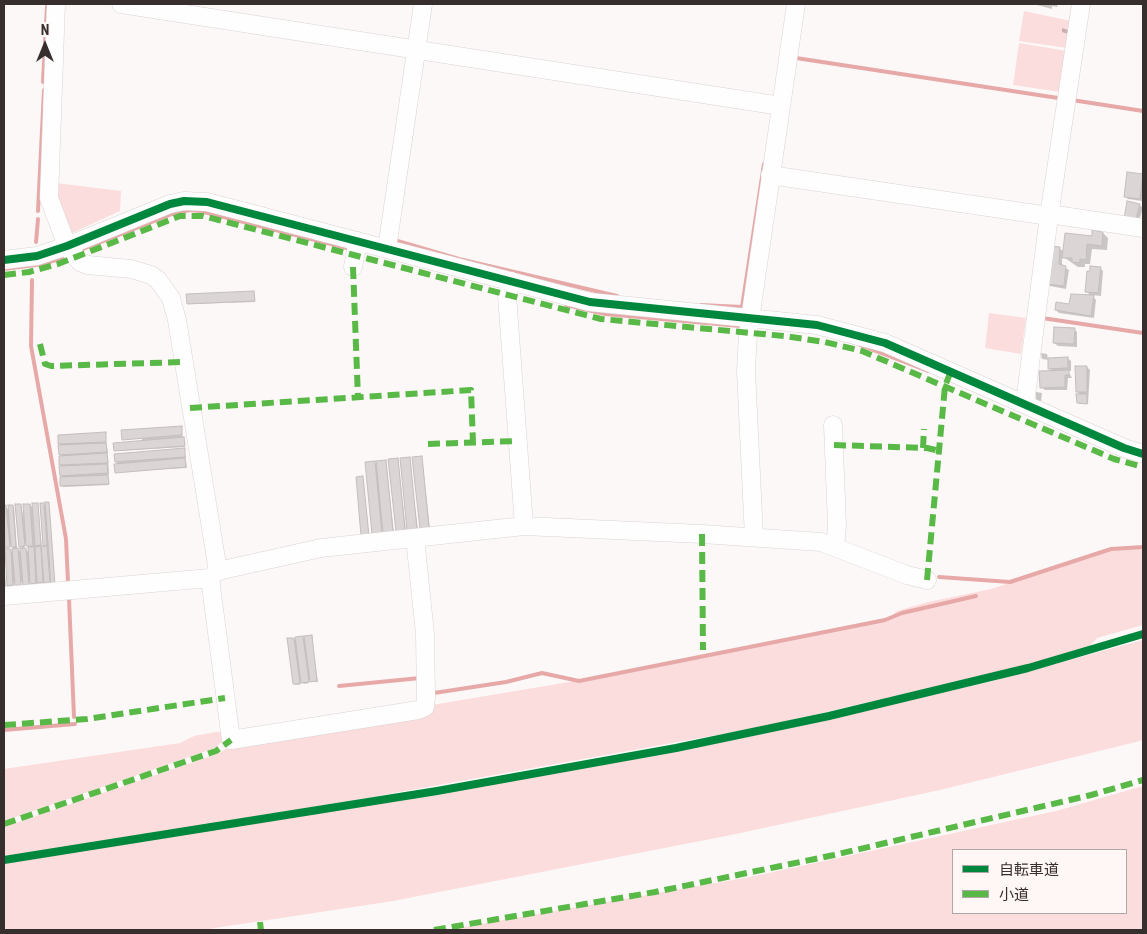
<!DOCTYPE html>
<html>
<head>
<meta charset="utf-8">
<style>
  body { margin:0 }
  #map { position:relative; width:1147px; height:934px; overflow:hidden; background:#fdf8f8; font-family:"Roboto Condensed","Noto Sans JP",sans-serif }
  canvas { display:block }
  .frame { position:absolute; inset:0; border:5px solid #362f2e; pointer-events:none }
  .legend { position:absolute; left:952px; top:849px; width:175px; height:65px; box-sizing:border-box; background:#fff7f6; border:1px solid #afa7a6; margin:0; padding:6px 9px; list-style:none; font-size:15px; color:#362f2e }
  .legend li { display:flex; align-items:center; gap:10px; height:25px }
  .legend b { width:25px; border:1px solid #afa7a6 }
  .north { position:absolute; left:20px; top:20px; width:50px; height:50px; -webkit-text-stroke:4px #fff7f6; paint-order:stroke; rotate:0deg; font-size:14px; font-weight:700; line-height:20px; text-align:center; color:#362f2e }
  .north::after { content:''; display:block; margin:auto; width:18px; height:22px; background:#362f2e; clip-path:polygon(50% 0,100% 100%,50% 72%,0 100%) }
</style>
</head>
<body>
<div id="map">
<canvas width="1147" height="934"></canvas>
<div class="frame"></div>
<ul class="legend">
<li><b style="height:6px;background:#00873e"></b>自転車道</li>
<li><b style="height:6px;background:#58b947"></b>小道</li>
</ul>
<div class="north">N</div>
</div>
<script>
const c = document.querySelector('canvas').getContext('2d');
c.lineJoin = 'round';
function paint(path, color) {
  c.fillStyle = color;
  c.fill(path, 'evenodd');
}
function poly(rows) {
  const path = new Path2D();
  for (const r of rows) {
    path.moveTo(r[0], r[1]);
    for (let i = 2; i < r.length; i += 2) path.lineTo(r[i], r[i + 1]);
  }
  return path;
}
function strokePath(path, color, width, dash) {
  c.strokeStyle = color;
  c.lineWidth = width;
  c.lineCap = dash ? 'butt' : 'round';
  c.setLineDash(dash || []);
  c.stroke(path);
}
const green = poly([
  [1024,11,1071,21,1067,48,1019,41],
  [1019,43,1067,51,1060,92,1013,85],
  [56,183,121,191,120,211,72,233,59,206],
  [989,313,1026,318,1021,354,985,348],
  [1143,547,1143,625,1097,638,1088,648,994,673,761,727,366,798,4,858,4,827,217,754,228,748,432,705,575,681,714,652,886,621,897,611,928,602,991,589,1111,549],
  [1143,640,1143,740,1136,742,940,790,731,835,393,901,202,930,4,930,4,863,424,796,757,735,989,682],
  [216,732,224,732,225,739,215,748,4,821,4,769,180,743,194,736],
  [1143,786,1143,930,446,930,750,877,1056,811],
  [1126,850,1126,913,953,913,953,850]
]);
const shadow = poly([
  [1033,4,1058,4,1057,7,1052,6,1052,9],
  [1062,28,1068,30,1068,34,1062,32],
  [1142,176,1142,201,1128,199,1125,196],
  [1128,203,1140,205,1143,208,1138,224],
  [1103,233,1108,238,1107,250,1092,249,1090,264,1085,264,1085,267,1078,267,1062,256,1062,266,1069,270,1066,289,1050,286,1047,283,1059,248,1064,252],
  [1100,268,1103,271,1101,296,1092,295,1096,300,1094,318,1059,313,1056,310,1091,296,1087,292],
  [254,292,255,302,188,304],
  [1074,329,1077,332,1077,347,1058,346,1054,343],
  [1041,353,1047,354,1048,359,1067,358,1071,361,1071,371,1068,371,1072,378,1068,378,1067,390,1045,390,1041,387,1052,371,1049,368,1049,360,1042,359],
  [1087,367,1090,370,1088,404,1079,404,1081,395,1077,392],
  [1036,392,1042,393,1041,402,1036,400],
  [181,428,185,447,115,451,142,442,142,439,123,439],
  [105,434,108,453,105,453,108,456,109,474,107,475,109,485,63,487,61,468,63,467,60,465,63,457,60,454,59,436],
  [184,450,186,458,183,458,186,461,187,468,116,472,119,465,116,462],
  [422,457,430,529,422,530],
  [398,459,406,531,398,532,397,531],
  [409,459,418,530,410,531],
  [386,461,394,533,386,534,382,530,382,534,375,535,374,462,378,466],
  [363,478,369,537,363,537],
  [37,504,42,548,47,547,44,545,43,504,46,507,48,504,49,505,55,585,52,583,33,584,29,581,29,585,25,586,21,582,21,585,17,586,14,582,14,586,10,586,9,550,6,547,4,506,9,510,14,507,17,549,22,553,21,505,23,516,25,515,30,505,33,508],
  [25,543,29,547,29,553,24,547],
  [10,545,15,550,14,554,8,548],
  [4,558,6,586,4,586],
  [311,636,318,682,312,682,309,679,309,683,304,684,300,680,301,684,295,685,294,639,297,642,302,638,306,641]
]);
const stream = poly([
  [796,58,1058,98],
  [43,82,47,6],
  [1072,100,1143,111],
  [38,211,44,90],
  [394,240,459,259,617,296],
  [36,242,38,219],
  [78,251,172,214,190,210,200,211,351,249],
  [4,269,43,264,62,258],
  [32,280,31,346,66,539,68,583],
  [566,305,605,314,740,326],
  [701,305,742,307,764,164],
  [1042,318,1143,333],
  [860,345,928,371],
  [939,577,1010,582,1111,549,1143,547],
  [69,599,74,717],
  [339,686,420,678],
  [432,689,434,693,506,682,542,673,579,681,885,620,902,613,976,596],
  [4,730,75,724]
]);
const building = poly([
  [1127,172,1143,174,1140,199,1124,197,1127,172],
  [1127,201,1140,204,1135,222,1124,219,1127,201],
  [1092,230,1103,232,1102,246,1087,244,1086,260,1080,259,1080,263,1072,262,1072,258,1062,258,1065,233,1092,236,1092,230],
  [1050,246,1060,247,1059,264,1066,266,1064,286,1046,284,1050,246],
  [1090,266,1101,267,1098,293,1085,292,1087,271,1090,271,1090,266],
  [254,291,255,301,187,304,186,294,254,291],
  [1071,294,1094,295,1091,316,1055,310,1056,302,1069,304,1071,294],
  [1054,327,1075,328,1074,344,1053,343,1054,327],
  [1068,357,1068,368,1048,369,1048,358,1068,357],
  [1075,366,1087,366,1087,392,1076,392,1075,366],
  [1069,370,1069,375,1065,375,1065,387,1040,388,1039,371,1069,370],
  [1076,394,1087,394,1087,404,1077,403,1076,394],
  [182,426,182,435,122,440,121,430,182,426],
  [106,432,106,442,58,444,58,435,106,432],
  [184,437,185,446,114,451,113,443,184,437],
  [106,443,107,452,59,455,58,445,106,443],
  [185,448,185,457,115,462,114,454,185,448],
  [107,453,108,463,59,465,59,456,107,453],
  [422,456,429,528,420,529,412,457,422,456],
  [410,457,417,529,407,530,400,458,410,457],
  [185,458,186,467,115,473,114,464,185,458],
  [398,458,405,530,396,531,388,459,398,458],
  [386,460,393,532,383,533,376,461,386,460],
  [375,461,382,533,372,534,365,462,375,461],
  [107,464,108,473,60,476,59,466,107,464],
  [108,475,109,484,60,486,60,477,108,475],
  [363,476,369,536,361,536,356,477,363,476],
  [45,502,49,502,55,585,51,585,45,502],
  [32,503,38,503,41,545,35,546,32,503],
  [40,503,44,503,47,545,43,546,40,503],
  [15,504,21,504,25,546,19,547,15,504],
  [23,504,30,504,33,546,26,546,23,504],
  [4,505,6,505,10,547,5,548,4,505],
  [8,505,13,505,16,547,11,547,8,505],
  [41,546,43,582,37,583,35,547,41,546],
  [47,546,50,582,44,583,41,547,47,546],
  [28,547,34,547,36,583,30,584,28,547],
  [18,548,21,585,15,585,12,549,18,548],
  [20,548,26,548,29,585,23,585,20,548],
  [5,549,11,549,13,585,7,586,5,549],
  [312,635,317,681,310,682,304,636,312,635],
  [303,636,309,682,301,683,295,637,303,636],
  [287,638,294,638,300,684,293,684,287,638]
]);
const minor = poly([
  [56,4,49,198,67,246,80,262,88,265,131,269,151,275,158,280,171,298,177,320,218,571],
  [121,4,781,106],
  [770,175,1049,216],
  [1049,214,1143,228],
  [387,248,423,4],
  [4,260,37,256,67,246,170,204,184,201,207,202,590,302,817,325,885,343,1124,448,1143,454],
  [353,267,358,241],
  [511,281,507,295,524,526],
  [1025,403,1049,216,1081,4],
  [833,425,837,526,835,547],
  [754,537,746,371,748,333,796,4],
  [210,578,231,740,418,710,425,707,426,698,425,634,415,538],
  [4,596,210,578,218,571,321,548,524,526,702,534,821,542,907,575,927,580]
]);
const quiet = poly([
  [353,267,358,398],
  [4,275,29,272,58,264,180,216,203,216,601,319,784,336,825,342,862,351,1114,459,1143,467],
  [40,344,45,364,51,366,184,362],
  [190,408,471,390,473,443],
  [428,444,518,441],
  [834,445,927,448,940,451],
  [923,448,924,429],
  [702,534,703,650],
  [927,580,945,386,951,371],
  [4,725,87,719,225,698],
  [4,824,216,751,231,740],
  [260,922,261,930],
  [434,930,655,892,834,855,1091,795,1143,780]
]);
const cycleway = poly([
  [4,260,37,256,67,246,170,204,184,201,207,202,590,302,817,325,885,343,1124,448,1143,454],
  [4,860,437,791,676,748,829,716,1028,668,1143,634]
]);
paint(green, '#fadddc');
paint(shadow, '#0003');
strokePath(stream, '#e7a9a8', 4);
paint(building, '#dbd6d5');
strokePath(building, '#c4bebe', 1);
strokePath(minor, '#d9d3d3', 19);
strokePath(minor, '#fffefe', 18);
strokePath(quiet, '#58b947', 6, [12, 6]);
strokePath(cycleway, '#00873e', 8);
</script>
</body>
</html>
